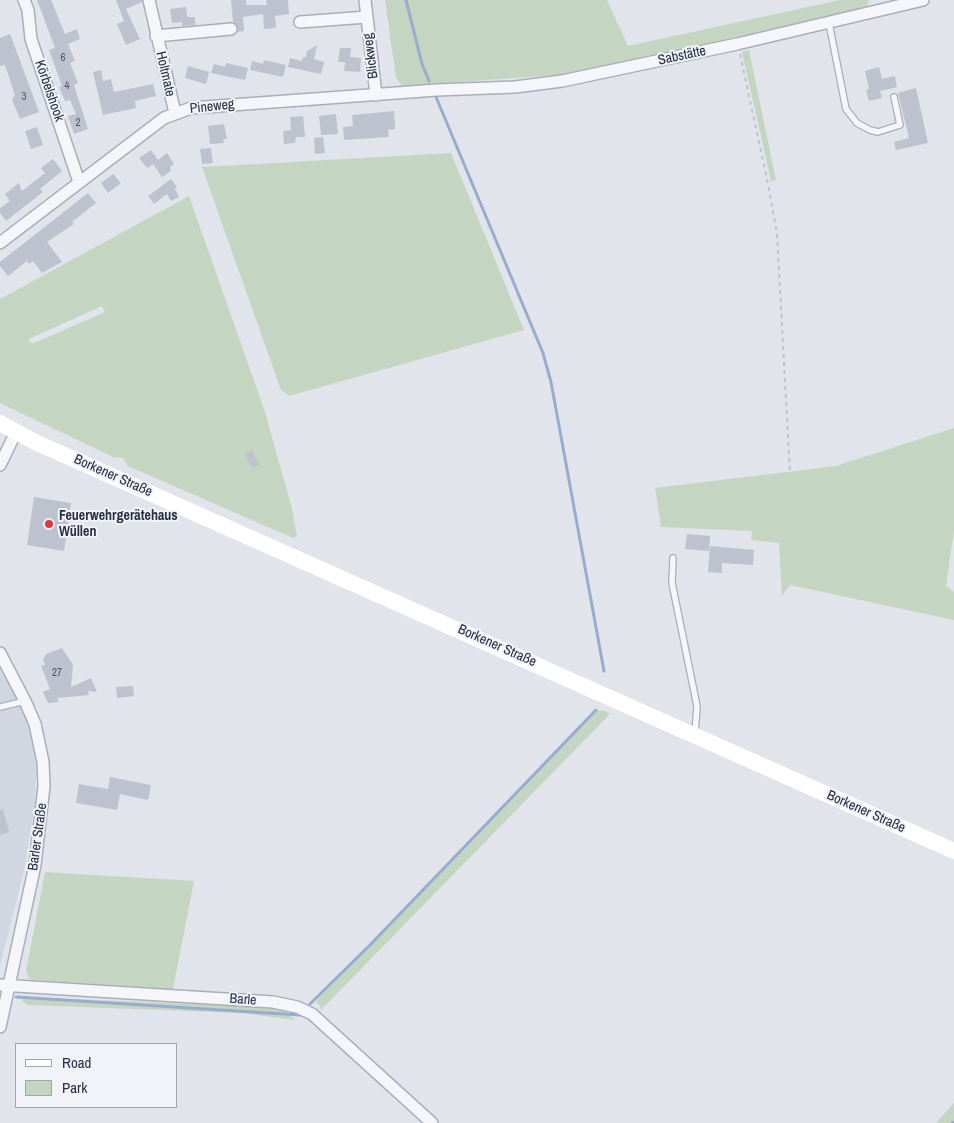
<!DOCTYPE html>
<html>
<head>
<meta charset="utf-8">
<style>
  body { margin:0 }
  #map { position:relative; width:954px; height:1123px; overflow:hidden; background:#e1e4eb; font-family:"Archivo Narrow",sans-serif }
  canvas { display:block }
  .legend { position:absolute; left:15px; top:1043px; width:162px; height:65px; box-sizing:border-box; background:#f1f3f8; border:1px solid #a0a5b0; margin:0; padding:6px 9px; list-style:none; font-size:15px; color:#272f45 }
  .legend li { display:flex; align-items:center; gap:10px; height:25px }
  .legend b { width:25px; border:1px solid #a0a5b0 }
</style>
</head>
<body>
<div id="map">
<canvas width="954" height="1123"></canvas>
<ul class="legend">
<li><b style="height:6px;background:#fff"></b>Road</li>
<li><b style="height:14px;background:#c4d6c1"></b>Park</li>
</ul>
</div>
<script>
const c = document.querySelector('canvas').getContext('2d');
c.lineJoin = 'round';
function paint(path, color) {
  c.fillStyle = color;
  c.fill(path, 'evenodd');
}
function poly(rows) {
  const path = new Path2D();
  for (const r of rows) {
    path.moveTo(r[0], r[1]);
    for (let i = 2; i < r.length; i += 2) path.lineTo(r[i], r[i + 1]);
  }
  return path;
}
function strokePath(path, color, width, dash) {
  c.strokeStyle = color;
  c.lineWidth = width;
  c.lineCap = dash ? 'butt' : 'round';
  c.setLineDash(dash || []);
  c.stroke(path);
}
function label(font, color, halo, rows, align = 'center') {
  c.font = font + ' "Archivo Narrow",sans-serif';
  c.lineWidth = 4;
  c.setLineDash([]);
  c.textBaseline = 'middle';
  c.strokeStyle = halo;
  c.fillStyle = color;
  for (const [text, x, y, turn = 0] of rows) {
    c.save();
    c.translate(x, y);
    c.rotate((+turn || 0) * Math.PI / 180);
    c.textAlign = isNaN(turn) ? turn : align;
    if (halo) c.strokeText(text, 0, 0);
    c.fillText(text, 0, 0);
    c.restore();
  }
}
const built = poly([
  [0,661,26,716,36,764,35,803,24,871,0,966]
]);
const green = poly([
  [385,0,607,0,628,46,840,0,869,0,867,6,858,9,644,58,558,75,402,86,396,78],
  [749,50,776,180,771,181,742,52],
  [451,153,524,330,289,396,281,390,202,167],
  [189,196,265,412,292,509,297,536,293,538,128,466,123,458,113,457,0,403,0,299],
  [102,306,105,312,34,343,29,342,29,339],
  [954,428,954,530,946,586,954,592,954,620,790,585,782,596,779,543,751,540,752,531,661,527,655,488,836,466],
  [596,710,605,711,610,714,321,1010,320,1005,316,1003,318,999],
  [45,872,194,881,173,989,32,980,29,978,26,971],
  [21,997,269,1007,286,1011,295,1020,241,1013,28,1005,23,1002],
  [954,1103,954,1123,936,1123]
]);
const stream = poly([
  [406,0,422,64,429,81],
  [436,97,543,353,551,382,604,671],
  [16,997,300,1015],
  [310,1004,370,945,596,710],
  [952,1123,954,1122]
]);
const building = poly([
  [37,0,51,0,65,34,77,29,80,39,68,44,75,61,70,63,78,83,74,85,88,129,74,134,68,116,76,114,70,100,65,101,59,87,62,86,49,50,55,48],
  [116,0,142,0,142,2,126,9,140,39,126,45,117,24,124,21],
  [231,0,246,0,246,5,267,5,266,0,288,0,289,14,275,16,276,28,264,29,263,14,243,17,244,31,238,32,237,25,233,22],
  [186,7,187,17,195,17,195,25,182,26,182,22,172,23,170,9],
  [10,34,39,112,20,119,12,100,15,95,5,65,0,66,0,38],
  [317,45,314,59,324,62,321,74,288,67,290,58,302,61,303,57,306,57,307,51],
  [340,48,351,48,350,57,361,58,360,72,344,71,345,62,338,62],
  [264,60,286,65,283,77,250,70,252,61,263,64],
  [226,63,248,68,245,80,211,73,214,64,225,67],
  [188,66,209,72,206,84,185,78],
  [879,67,882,79,895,76,897,87,880,91,882,98,869,101,866,90,869,89,865,71],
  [101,70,103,81,111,79,114,92,153,84,156,96,135,101,136,108,103,115,93,72],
  [916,88,928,143,896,150,894,142,909,138,898,93],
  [394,111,395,129,388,130,389,137,344,140,343,127,353,126,352,115],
  [336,114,338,134,321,135,319,116],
  [303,116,305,137,296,137,295,143,284,144,283,131,291,130,290,117],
  [224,124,227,139,223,139,224,143,210,144,208,126],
  [37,127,43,145,31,149,25,131],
  [323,137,325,153,315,154,314,138],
  [211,148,213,163,202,164,200,149],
  [151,150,158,160,167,153,174,164,170,167,171,171,162,177,153,164,147,168,139,158],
  [53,159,62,171,40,189,43,192,6,221,0,213,0,208,10,201,5,194,19,183,22,191,45,173,41,168],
  [113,174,121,183,108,193,101,183],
  [171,179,177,187,175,189,179,197,171,201,167,194,154,204,148,196],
  [88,193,96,203,72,222,74,224,47,242,62,262,42,273,33,261,29,264,27,261,8,276,0,266,0,262],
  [252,450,259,465,252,468,245,454],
  [34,497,71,503,64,551,27,545],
  [687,534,710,536,709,551,685,549],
  [710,546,754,550,753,565,722,563,722,573,708,572],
  [62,648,73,665,71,687,91,678,97,692,88,691,89,695,57,698,59,702,48,703,43,692,50,689,41,666,45,665,43,660,46,654],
  [133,686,134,696,117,698,116,687],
  [110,777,151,785,148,800,120,794,117,810,76,803,79,784,108,789],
  [3,809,9,832,0,835,0,810]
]);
const path = poly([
  [740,54,768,184,777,234,790,473]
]);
const service = poly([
  [829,23,846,109,857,123,870,130,878,132,900,125,894,97],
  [673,558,672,583,697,706,695,733],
  [0,707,25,701]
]);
const minor = poly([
  [24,0,28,10,31,39,79,182],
  [149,0,175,113],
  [365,0,376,95],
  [300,22,367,17],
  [156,36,231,29],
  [0,243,164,118,191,108,437,90,515,87,562,81,737,44,923,0],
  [0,465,16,432],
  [0,653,25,701,35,724,43,762,44,786,35,865,0,1027],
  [0,985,273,1002,297,1007,312,1014,432,1123]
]);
const secondary = poly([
  [0,423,35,442,954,851]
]);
const markers = [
  [49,524,5,"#dd393e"]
];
const numberNames = [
  ["6",63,58],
  ["4",67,86],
  ["3",24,97],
  ["2",78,123],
  ["27",57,673]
];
const streetNames = [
  ["Blickweg",371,56,-97],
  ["Sabstätte",682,56,-12],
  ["Holtmate",165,74,77],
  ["Körbelshook",49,91,71],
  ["Pineweg",212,107,-6],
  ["Borkener Straße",113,476,24],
  ["Borkener Straße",497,646,24],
  ["Borkener Straße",866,812,24],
  ["Barler Straße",38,837,-82],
  ["Barle",243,1000,4]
];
const poiNames = [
  ["Feuerwehrgerätehaus",59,516],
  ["Wüllen",59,532]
];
paint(built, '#d2d6e1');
paint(green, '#c4d6c1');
strokePath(stream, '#98accf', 3);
paint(building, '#bec2cf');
strokePath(service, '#a9aeb9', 8);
strokePath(minor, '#a9aeb9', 14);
strokePath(path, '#bfc2ca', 2, [4, 4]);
strokePath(service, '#f4f6f9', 5.5);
strokePath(minor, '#f4f6f9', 11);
strokePath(secondary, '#fff', 16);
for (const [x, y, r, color] of markers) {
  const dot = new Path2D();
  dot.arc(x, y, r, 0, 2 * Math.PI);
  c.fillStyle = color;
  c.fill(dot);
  strokePath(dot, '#f1f3f8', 2);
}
label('11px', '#4d5468', null, numberNames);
label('14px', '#272f45', '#f1f3f8', streetNames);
label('bold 14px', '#272f45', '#f1f3f8', poiNames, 'left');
</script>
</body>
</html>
